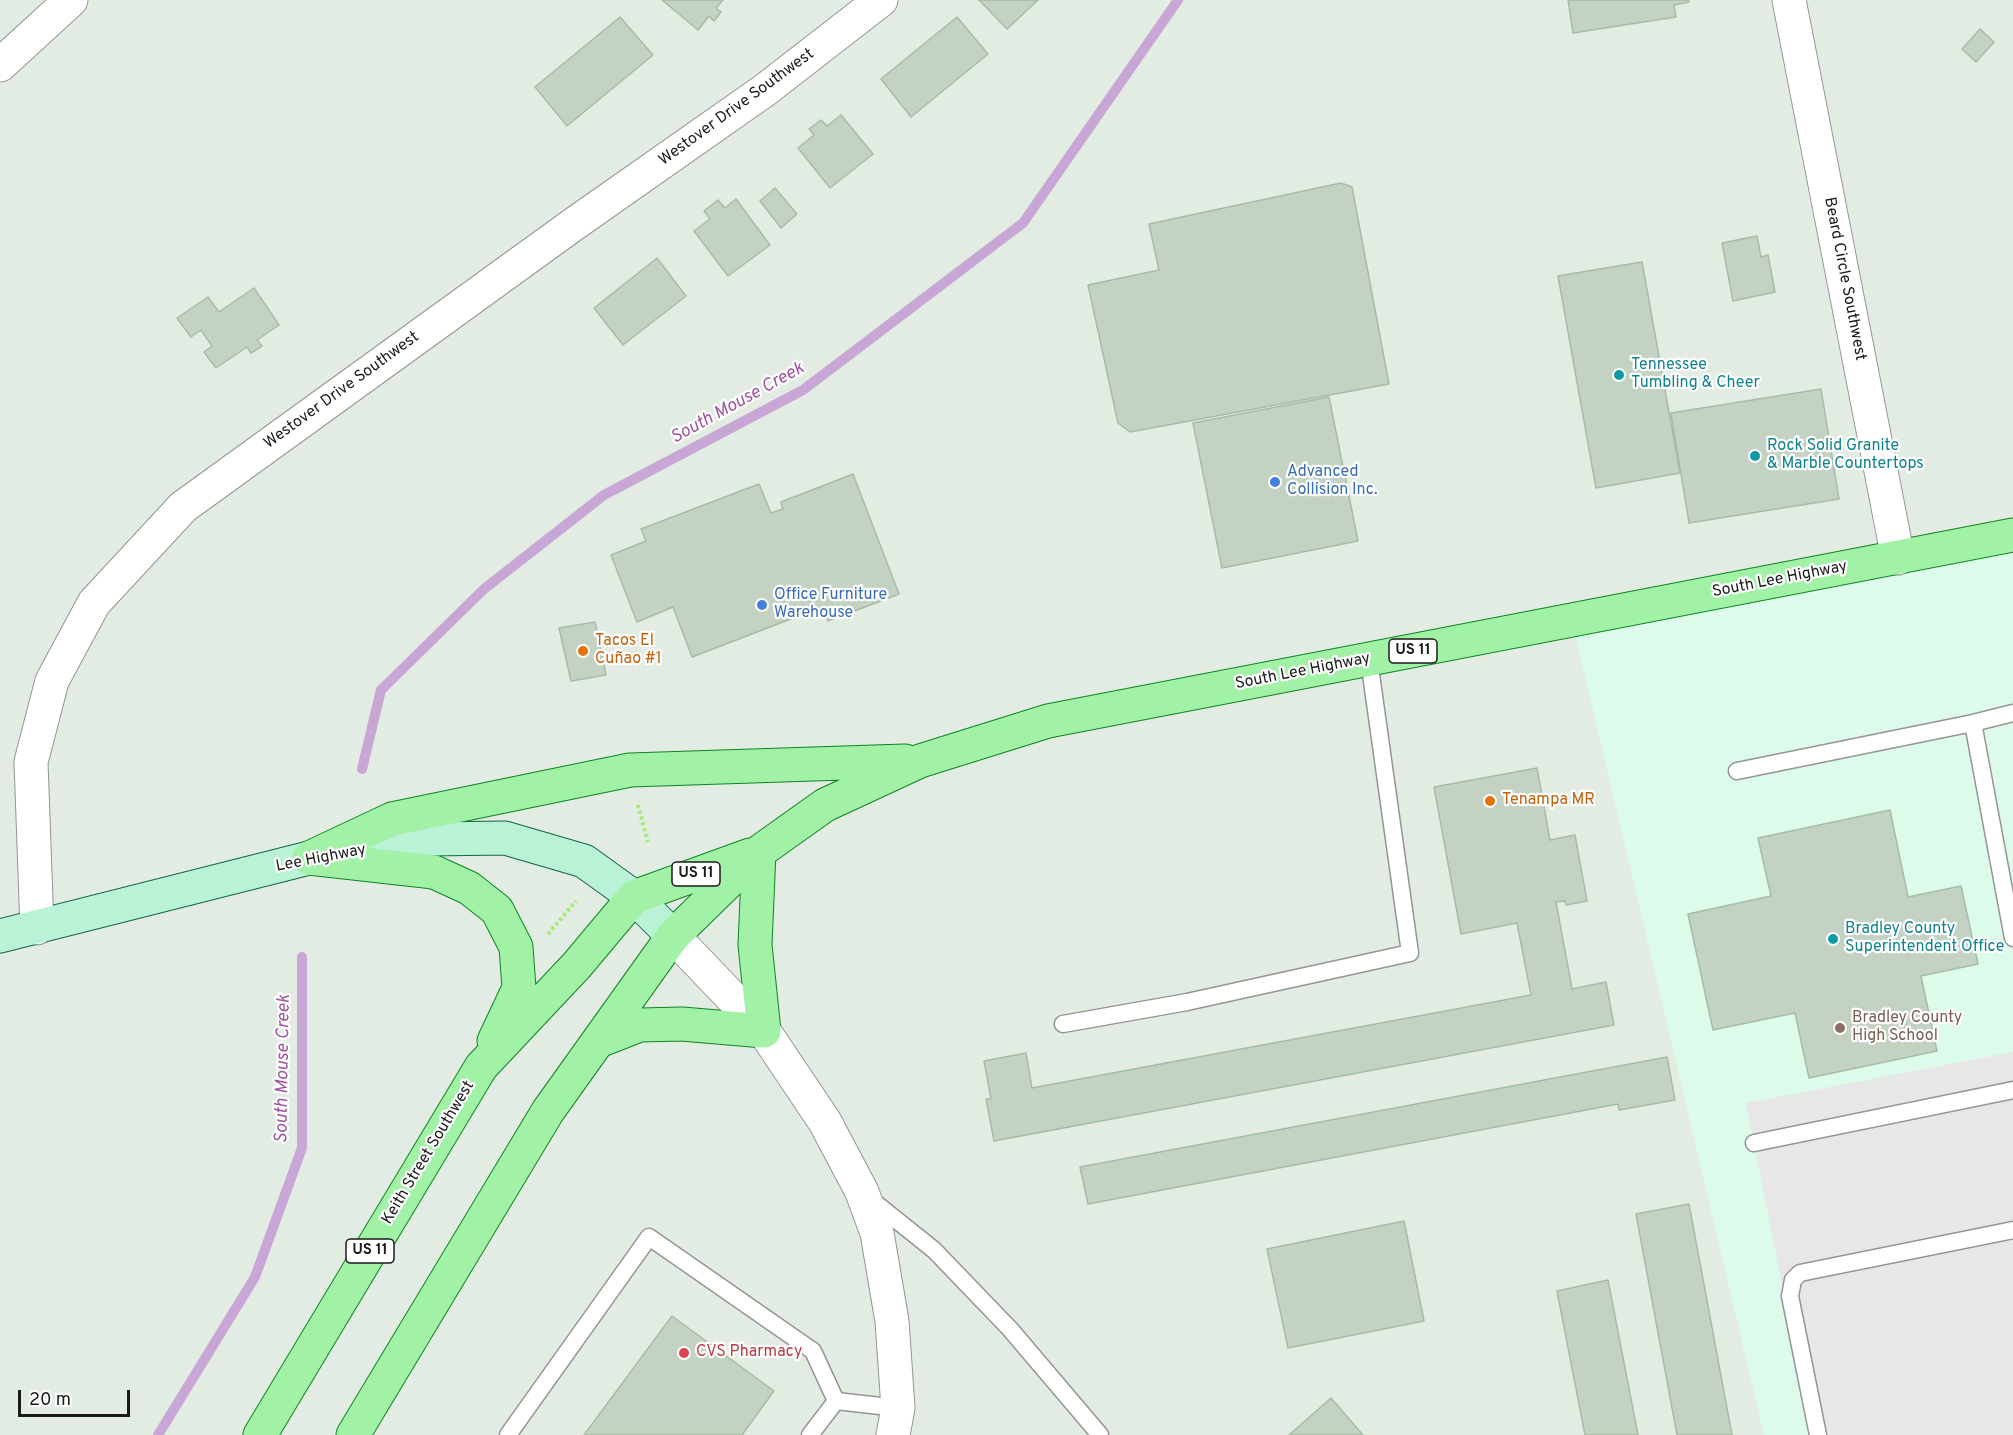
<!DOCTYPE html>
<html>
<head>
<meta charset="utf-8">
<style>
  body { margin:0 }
  #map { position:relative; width:2013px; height:1435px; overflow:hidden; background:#e2ece3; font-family:Overpass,sans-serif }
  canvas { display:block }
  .scale { position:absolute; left:18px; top:1390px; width:112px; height:27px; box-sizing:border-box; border:3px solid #1b1b1b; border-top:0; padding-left:8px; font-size:18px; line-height:21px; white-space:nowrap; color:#1b1b1b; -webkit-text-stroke:4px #fff; paint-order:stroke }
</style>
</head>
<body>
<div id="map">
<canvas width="2013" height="1435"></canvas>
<div class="scale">20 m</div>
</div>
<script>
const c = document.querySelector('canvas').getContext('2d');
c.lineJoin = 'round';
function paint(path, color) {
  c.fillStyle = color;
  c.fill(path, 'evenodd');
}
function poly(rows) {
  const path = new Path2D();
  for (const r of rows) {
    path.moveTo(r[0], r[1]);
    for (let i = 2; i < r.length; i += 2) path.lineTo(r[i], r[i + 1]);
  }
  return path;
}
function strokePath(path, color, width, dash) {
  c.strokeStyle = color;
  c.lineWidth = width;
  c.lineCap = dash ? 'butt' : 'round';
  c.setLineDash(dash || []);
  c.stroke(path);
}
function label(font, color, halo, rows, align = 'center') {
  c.font = font + ' Overpass,sans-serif';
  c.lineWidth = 4.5;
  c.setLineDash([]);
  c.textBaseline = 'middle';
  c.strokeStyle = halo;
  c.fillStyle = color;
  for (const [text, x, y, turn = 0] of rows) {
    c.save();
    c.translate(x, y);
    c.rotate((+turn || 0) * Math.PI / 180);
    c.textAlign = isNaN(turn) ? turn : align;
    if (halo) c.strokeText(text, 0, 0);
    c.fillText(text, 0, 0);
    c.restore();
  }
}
const education = poly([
  [2013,538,2013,1435,1764,1435,1572,621]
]);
const parking = poly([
  [2013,1052,2013,1435,1812,1435,1746,1103]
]);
const stream = poly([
  [362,769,381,690,484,589,604,495,803,390,1023,223,1178,0],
  [158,1435,255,1277,302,1148,302,957]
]);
const building = poly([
  [662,0,723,0,716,8,721,12,714,21,709,16,698,30,662,0],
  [979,0,1038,0,1007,29,979,0],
  [1568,0,1688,0,1689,2,1674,5,1676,17,1573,33,1568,0],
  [620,17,653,55,567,126,535,87,620,17],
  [957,17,988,54,911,117,881,79,957,17],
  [1980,29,1994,42,1976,62,1962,49,1980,29],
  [841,115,873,154,830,188,798,148,814,135,809,129,821,120,827,126,841,115],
  [1341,183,1352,187,1389,384,1130,432,1118,423,1088,285,1159,270,1149,224,1341,183],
  [775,188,797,214,781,228,760,201,775,188],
  [736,199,770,245,728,276,694,231,710,219,704,211,718,200,725,208,736,199],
  [1757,236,1761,257,1768,255,1775,292,1733,301,1722,243,1757,236],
  [657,258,686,296,623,345,594,308,657,258],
  [1642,262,1680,473,1596,488,1558,276,1642,262],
  [254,288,279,325,257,340,262,346,251,353,247,347,216,368,204,352,212,346,201,330,191,337,177,318,208,297,219,312,254,288],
  [1821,389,1839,499,1689,523,1671,413,1821,389],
  [1329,397,1358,541,1222,568,1193,423,1329,397],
  [853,474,899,594,828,621,822,607,692,657,673,607,637,622,611,555,646,541,641,529,759,484,771,513,783,509,781,502,853,474],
  [595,622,606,675,571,681,559,628,595,622],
  [1537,768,1550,840,1575,835,1587,901,1566,905,1565,901,1556,902,1572,989,1606,982,1614,1025,994,1141,986,1099,991,1099,984,1061,1026,1053,1032,1088,1531,995,1517,923,1461,934,1434,787,1537,768],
  [1890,810,1908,897,1961,886,1978,964,1921,976,1937,1051,1809,1078,1795,1013,1713,1030,1688,914,1771,896,1758,838,1890,810],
  [1667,1057,1675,1100,1619,1110,1618,1104,1088,1204,1080,1167,1667,1057],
  [1689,1204,1732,1435,1677,1435,1636,1214,1689,1204],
  [1404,1221,1424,1321,1288,1348,1267,1249,1404,1221],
  [1608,1280,1638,1435,1585,1435,1557,1291,1608,1280],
  [672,1316,774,1391,742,1435,584,1435,672,1316],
  [1331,1398,1363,1435,1289,1435,1331,1398]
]);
const path = poly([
  [638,805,648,842],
  [548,934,576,901]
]);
const service = poly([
  [2013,713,1973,723,2013,938],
  [1737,771,1973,723],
  [1063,1024,1187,1002,1410,953,1369,660],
  [1754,1143,2013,1090],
  [869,1198,934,1250,1010,1329,1100,1435],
  [508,1435,649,1237,813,1351,836,1401,898,1408],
  [810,1435,836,1401],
  [1818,1435,1790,1296,1793,1280,1800,1273,2013,1230]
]);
const minor = poly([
  [1789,0,1898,558],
  [0,65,71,0],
  [37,928,31,762,52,681,94,603,183,507,574,224,765,90,881,0],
  [673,936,764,1031,825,1122,862,1192,877,1233,892,1321,898,1408,893,1435]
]);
const secondary = poly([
  [0,936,309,858,430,839,505,838,584,861,634,897,673,936]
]);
const primary = poly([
  [309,858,392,819,630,770,905,761],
  [309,858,434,872,469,888,497,910,516,947,519,988,494,1041],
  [599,1041,640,1025,682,1024,764,1031,755,945,759,852],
  [260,1435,481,1067,577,965,634,897,750,855],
  [353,1435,548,1111,673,936,759,852,825,805,920,761,1048,721,2013,535]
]);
const markers = [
  [1619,375,6,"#0f9aa8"],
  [1755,456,6,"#0f9aa8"],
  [1275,482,6,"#3f7fe0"],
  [762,605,6,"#3f7fe0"],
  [583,651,6,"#e8710a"],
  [1490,801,6,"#e8710a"],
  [1833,939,6,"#0f9aa8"],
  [1840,1028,6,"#8d6e63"],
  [684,1353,6,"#e0444e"]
];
const shields = [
  [1413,651,48],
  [696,874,48],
  [370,1251,48]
];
const shieldNames = [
  ["US 11",1413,651],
  ["US 11",696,874],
  ["US 11",370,1251]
];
const streetNames = [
  ["Westover Drive Southwest",737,108,-36],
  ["Beard Circle Southwest",1844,279,79],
  ["Westover Drive Southwest",342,391,-36],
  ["South Lee Highway",1780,580,-11],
  ["South Lee Highway",1303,672,-11],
  ["Lee Highway",321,859,-11],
  ["Keith Street Southwest",429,1153,-59]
];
const cultureNames = [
  ["Tennessee",1631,366],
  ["Tumbling & Cheer",1631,384],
  ["Rock Solid Granite",1767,447],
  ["& Marble Countertops",1767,465],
  ["Bradley County",1845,930],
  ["Superintendent Office",1845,948]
];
const shopNames = [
  ["Advanced",1287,473],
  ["Collision Inc.",1287,491],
  ["Office Furniture",774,596],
  ["Warehouse",774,614]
];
const foodNames = [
  ["Tacos El",595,642],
  ["Cuñao #1",595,660],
  ["Tenampa MR",1502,801]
];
const educationNames = [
  ["Bradley County",1852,1019],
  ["High School",1852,1037]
];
const healthNames = [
  ["CVS Pharmacy",696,1353]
];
const waterNames = [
  ["South Mouse Creek",738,404,-29],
  ["South Mouse Creek",284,1069,-89]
];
paint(education, '#dcfbeb');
paint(parking, '#e7e7e7');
strokePath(stream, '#c8a6d5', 10);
paint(building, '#c4d2c3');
strokePath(building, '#a7bca6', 1.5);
strokePath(service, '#959595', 19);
strokePath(minor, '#959595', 35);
strokePath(secondary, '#106543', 35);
strokePath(primary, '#0f8422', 35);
strokePath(path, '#a4ea74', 4, [3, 3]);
strokePath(service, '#fff', 16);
strokePath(minor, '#fff', 33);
strokePath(secondary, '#baf2d8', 33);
strokePath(primary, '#a1f1a7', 33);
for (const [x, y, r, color] of markers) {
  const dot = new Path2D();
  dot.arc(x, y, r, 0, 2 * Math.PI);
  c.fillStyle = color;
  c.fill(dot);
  strokePath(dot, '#fff', 2);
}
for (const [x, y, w] of shields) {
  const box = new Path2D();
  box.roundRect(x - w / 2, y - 12, w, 24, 4.5);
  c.fillStyle = '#fff';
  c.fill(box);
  strokePath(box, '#1b1b1b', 1.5);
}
label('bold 15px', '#1b1b1b', null, shieldNames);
label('16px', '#1b1b1b', '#fff', streetNames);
label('16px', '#0d838f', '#fff', cultureNames, 'left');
label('16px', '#366cbe', '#fff', shopNames, 'left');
label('16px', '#c56008', '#fff', foodNames, 'left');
label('16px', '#785e54', '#fff', educationNames, 'left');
label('16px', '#be3a42', '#fff', healthNames, 'left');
label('italic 18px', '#a053a0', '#fff', waterNames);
</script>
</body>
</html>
